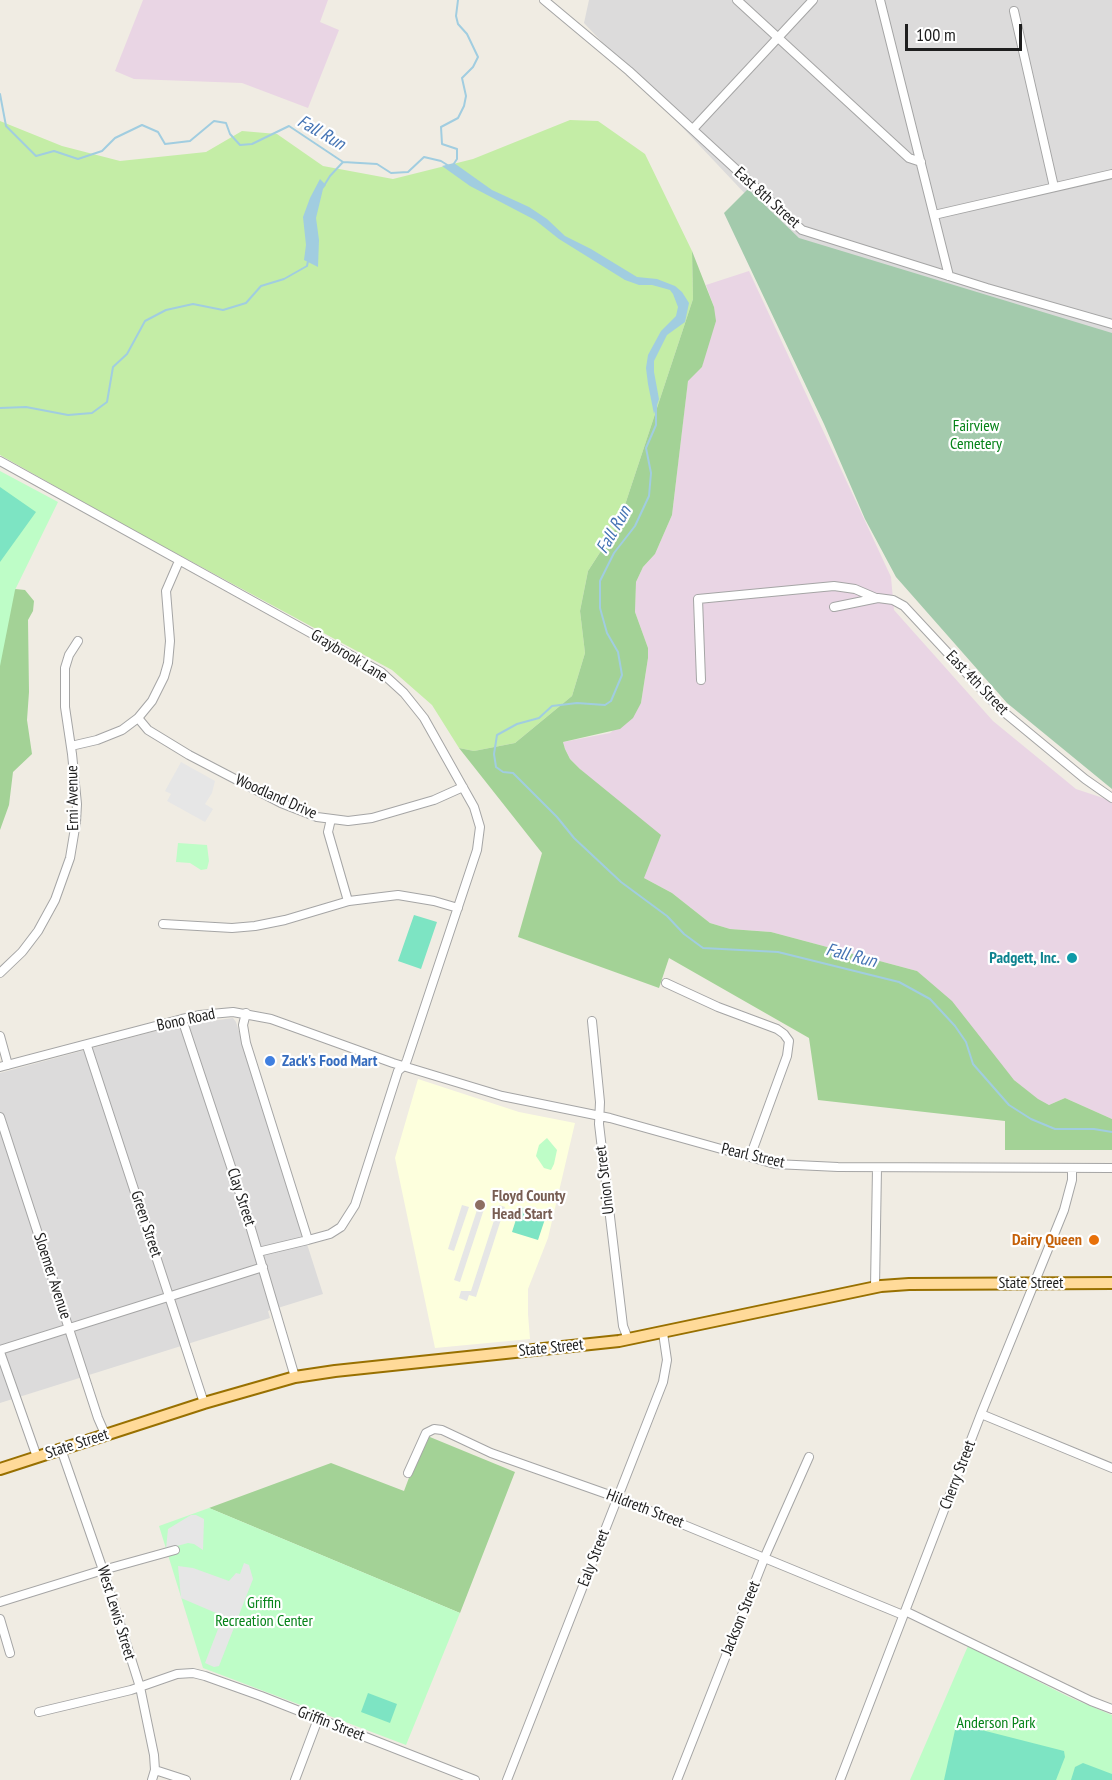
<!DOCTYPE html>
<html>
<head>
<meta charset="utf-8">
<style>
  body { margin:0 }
  #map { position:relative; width:1112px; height:1780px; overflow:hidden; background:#f0ece3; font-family:"PT Sans Narrow",sans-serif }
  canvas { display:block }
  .scale { position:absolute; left:905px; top:24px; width:117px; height:27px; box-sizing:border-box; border:3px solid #1e1e1e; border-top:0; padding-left:8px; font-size:18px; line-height:21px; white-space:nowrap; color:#1e1e1e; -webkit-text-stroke:4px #fff; paint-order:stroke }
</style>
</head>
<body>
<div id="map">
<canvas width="1112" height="1780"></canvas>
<div class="scale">100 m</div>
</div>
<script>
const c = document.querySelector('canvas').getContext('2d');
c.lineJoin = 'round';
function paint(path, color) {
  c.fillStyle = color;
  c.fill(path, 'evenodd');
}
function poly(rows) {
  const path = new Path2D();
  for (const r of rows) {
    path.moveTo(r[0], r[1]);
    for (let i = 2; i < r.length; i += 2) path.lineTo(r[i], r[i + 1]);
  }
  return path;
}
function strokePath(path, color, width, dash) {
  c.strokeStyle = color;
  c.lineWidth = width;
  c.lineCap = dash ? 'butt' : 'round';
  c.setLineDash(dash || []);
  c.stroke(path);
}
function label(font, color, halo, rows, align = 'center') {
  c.font = font + ' "PT Sans Narrow",sans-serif';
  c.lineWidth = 4.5;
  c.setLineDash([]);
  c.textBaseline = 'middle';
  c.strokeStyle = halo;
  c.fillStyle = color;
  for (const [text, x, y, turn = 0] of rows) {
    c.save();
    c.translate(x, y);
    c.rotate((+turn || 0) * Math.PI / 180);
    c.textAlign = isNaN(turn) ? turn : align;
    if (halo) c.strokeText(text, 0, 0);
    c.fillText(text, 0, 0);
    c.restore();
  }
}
const residential = poly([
  [589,0,1112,0,1112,353,799,251,584,23],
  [233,1018,236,1022,323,1294,268,1311,270,1318,0,1403,0,1073,174,1026]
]);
const industrial = poly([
  [143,0,328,0,320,22,339,30,308,108,242,83,134,79,115,71],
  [749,271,891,577,894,610,993,721,1076,789,1112,801,1112,1119,1065,1098,1049,1105,1038,1100,1014,1080,917,971,771,932,730,929,710,923,672,893,644,878,588,777,570,759,565,749,563,742,610,733,641,703,648,658,648,648,635,612,636,582,643,567,655,554,672,515,688,380,702,367,714,307,706,285]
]);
const education = poly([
  [418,1079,519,1112,575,1123,548,1238,528,1289,528,1314,530,1339,435,1348,395,1158]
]);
const grass = poly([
  [570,120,598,121,645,154,692,251,693,299,619,523,588,571,580,611,585,653,572,696,515,743,474,751,459,748,432,705,392,670,120,523,0,455,0,121,62,146,120,161,206,152,242,131,277,134,323,166,393,179,473,159]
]);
const forest = poly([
  [692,251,714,307,716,321,702,367,688,381,672,515,655,554,643,567,636,582,635,612,648,648,648,658,641,703,633,718,620,729,563,742,565,749,570,759,580,769,661,835,644,878,672,893,710,923,730,929,771,932,917,971,952,1001,1014,1080,1038,1099,1049,1105,1065,1098,1112,1119,1112,1150,1005,1150,1005,1121,818,1100,809,1038,669,958,659,988,518,937,542,853,459,748,474,751,515,743,572,696,585,653,580,611,588,571,619,523,693,299],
  [6,588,25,590,34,601,33,611,28,620,29,692,27,720,32,754,13,772,9,805,0,830,0,591],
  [425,1435,515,1472,460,1613,209,1508,331,1463,404,1491]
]);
const cemetery = poly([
  [748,189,799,238,1112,333,1112,789,1007,703,896,577,865,519,824,424,724,213]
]);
const park = poly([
  [0,471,58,502,15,590,0,666],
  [178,843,207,845,209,861,207,869,201,870,190,863,176,862],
  [547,1138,557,1150,554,1164,551,1170,544,1168,536,1156,539,1145],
  [209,1508,460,1613,406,1745,203,1668,159,1526],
  [968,1646,1069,1697,1112,1715,1112,1780,910,1780]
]);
const pitch = poly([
  [0,487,36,512,0,562],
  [414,915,437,922,421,969,398,961],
  [520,1207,546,1216,538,1240,512,1232],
  [368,1693,397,1704,390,1723,361,1712],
  [962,1725,1064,1751,1065,1757,1056,1780,944,1780,955,1730],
  [1083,1763,1112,1774,1112,1780,1071,1780,1075,1767]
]);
const parking = poly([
  [181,762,215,781,212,793,205,804,213,809,205,822,167,801,171,794,165,791],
  [462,1205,469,1207,454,1251,448,1249],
  [499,1205,505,1207,476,1297,469,1295,467,1301,459,1298,461,1291,471,1291],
  [478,1207,484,1209,460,1282,454,1280],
  [191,1515,196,1515,204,1519,203,1550,194,1544,188,1543,166,1549,168,1529],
  [244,1563,249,1565,253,1579,219,1666,214,1667,205,1663,223,1616,181,1598,178,1566,193,1568,229,1581,236,1573,240,1574]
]);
const water = poly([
  [454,163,492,190,529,207,547,219,565,236,591,249,637,277,657,279,675,286,682,292,689,303,685,322,667,335,654,361,654,372,659,399,654,414,648,384,646,368,648,355,661,331,676,316,678,307,673,294,670,290,663,288,652,285,639,285,625,280,559,239,535,220,470,186,442,166],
  [320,179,326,185,323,189,316,218,319,240,318,267,304,260,306,245,303,217,310,198]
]);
const stream = poly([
  [0,94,6,126,36,156,54,151,78,159,102,151,115,138,142,125,158,132,165,144,190,141,214,121,226,123,230,134,240,145,252,144,289,126,343,162,377,164,391,173,408,172,424,157,441,161,449,166],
  [453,165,457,159,457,149,442,144,441,127,458,118,464,106,466,96,462,78,473,67,478,57,467,34,458,24,456,16,458,0],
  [325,184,330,176,343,162],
  [656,406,656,425,646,448,651,473,649,496,635,526,614,553,600,581,600,608,607,633,618,652,622,675,611,701,605,705,577,703,552,706,539,718,517,724,497,735,494,754,496,767,503,772,513,773,557,817,574,838,621,882,667,916,684,934,703,948,778,952,899,982,930,999,955,1026,966,1042,973,1064,1009,1105,1031,1119,1055,1129,1094,1129,1112,1132],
  [0,408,26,407,68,415,92,413,107,402,113,367,127,354,145,321,166,310,193,304,223,310,246,303,261,286,284,279,307,266,308,261]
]);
const minor = poly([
  [544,0,629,71,802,230,987,288,1112,324],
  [737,0,909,158,921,162],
  [880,0,949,276],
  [1014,11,1054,187],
  [693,129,813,0],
  [934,215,1112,174],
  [0,461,381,672,404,693,424,718,474,807,480,827,477,850,407,1060,405,1065,398,1071,355,1205,341,1227,330,1234,308,1240],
  [834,607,878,598,893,600,904,606,999,708,1085,779,1112,798],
  [701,680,698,599,834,586,855,589,876,598],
  [138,718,148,730,189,755,281,803,317,817,348,821,372,818,434,800,463,787],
  [71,746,97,740,122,730,138,718,152,701,164,677,168,663,170,641,166,591,179,561],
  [331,819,328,832,348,901],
  [163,924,232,928,255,926,285,920,349,901,398,895,434,901,458,908],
  [0,973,22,952,38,931,55,900,70,858,76,822,77,804,72,754,65,707,65,668,69,655,78,641],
  [666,983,718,1007,777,1029,784,1034,789,1041,787,1056,750,1157],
  [246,1013,243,1025,246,1043,308,1240,258,1252],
  [182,1019,246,1212,295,1377],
  [592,1021,600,1102,599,1124,623,1326,628,1339],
  [0,1036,8,1065],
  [87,1046,204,1403],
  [0,1067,182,1019,200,1015,233,1012,271,1019,393,1063,502,1096,610,1118,775,1164,838,1167,1112,1168],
  [0,1117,98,1418,105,1434],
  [875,1287,877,1168],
  [0,1350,263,1267],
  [0,1352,37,1457],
  [981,1414,1112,1468],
  [61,1449,103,1570,140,1687,154,1755,155,1770,152,1780],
  [408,1473,426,1433,434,1429,442,1430,491,1453,621,1499,903,1615],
  [0,1602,103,1570,175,1550],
  [905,1611,1091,1701,1112,1709],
  [0,1619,10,1653],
  [39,1712,131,1690,177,1674,193,1673,205,1676,261,1696,475,1780],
  [155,1770,186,1780],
  [295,1780,318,1719],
  [507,1780,663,1382,667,1360,663,1333],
  [677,1780,766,1554,809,1457],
  [840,1780,981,1414,1064,1210,1072,1180,1072,1169]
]);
const major = poly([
  [0,1469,204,1403,295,1377,335,1371,619,1341,881,1286,909,1284,1112,1283]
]);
const markers = [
  [1072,958,6,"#0f9aa8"],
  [270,1061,6,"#3f7fe0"],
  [480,1205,6,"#8d6e63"],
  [1094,1240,6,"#e8710a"]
];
const streetNames = [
  ["East 8th Street",767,198,42],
  ["Graybrook Lane",349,656,31],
  ["East 4th Street",977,683,46],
  ["Woodland Drive",276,797,24],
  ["Erni Avenue",73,798,-91],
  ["Bono Road",186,1020,-12],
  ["Pearl Street",753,1156,13],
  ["Union Street",605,1180,-97],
  ["Clay Street",241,1197,72],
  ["Green Street",146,1224,72],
  ["Sloemer Avenue",52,1276,72],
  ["State Street",1031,1283],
  ["State Street",551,1348,-6],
  ["State Street",77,1444,-18],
  ["Cherry Street",958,1475,-69],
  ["Hildreth Street",645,1509,21],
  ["Ealy Street",594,1558,-69],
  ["West Lewis Street",116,1613,73],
  ["Jackson Street",741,1618,-68],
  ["Griffin Street",331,1724,21]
];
const parkNames = [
  ["Fairview",976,426],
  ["Cemetery",976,444],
  ["Griffin",264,1603],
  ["Recreation Center",264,1621],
  ["Anderson Park",996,1723]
];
const cultureNames = [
  ["Padgett, Inc.",1060,958]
];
const shopNames = [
  ["Zack's Food Mart",282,1061]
];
const educationNames = [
  ["Floyd County",492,1196],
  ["Head Start",492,1214]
];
const foodNames = [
  ["Dairy Queen",1082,1240]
];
const waterNames = [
  ["Fall Run",321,133,30],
  ["Fall Run",614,530,-60],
  ["Fall Run",851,956,14]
];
paint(residential, '#dcdbdb');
paint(industrial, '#e9d5e4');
paint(education, '#fdffdd');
paint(grass, '#c4eda6');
paint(forest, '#a3d296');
paint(cemetery, '#a3caac');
paint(park, '#befdc7');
paint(pitch, '#7de4c3');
paint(parking, '#e6e6e6');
paint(water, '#a1cde0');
strokePath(stream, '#a1cde0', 2);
strokePath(minor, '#a5a5a5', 10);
strokePath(major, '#987000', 14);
strokePath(minor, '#fff', 8);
strokePath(major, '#ffda99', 10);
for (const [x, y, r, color] of markers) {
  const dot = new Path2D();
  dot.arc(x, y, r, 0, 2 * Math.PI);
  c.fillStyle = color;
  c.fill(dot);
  strokePath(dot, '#fff', 2);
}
label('16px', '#1e1e1e', '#fff', streetNames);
label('16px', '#058318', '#fff', parkNames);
label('bold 16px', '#0d838f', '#fff', cultureNames, 'right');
label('bold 16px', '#366cbe', '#fff', shopNames, 'left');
label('bold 16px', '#785e54', '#fff', educationNames, 'left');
label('bold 16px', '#c56008', '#fff', foodNames, 'right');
label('italic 18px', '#4574b4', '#fff', waterNames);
</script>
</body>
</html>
